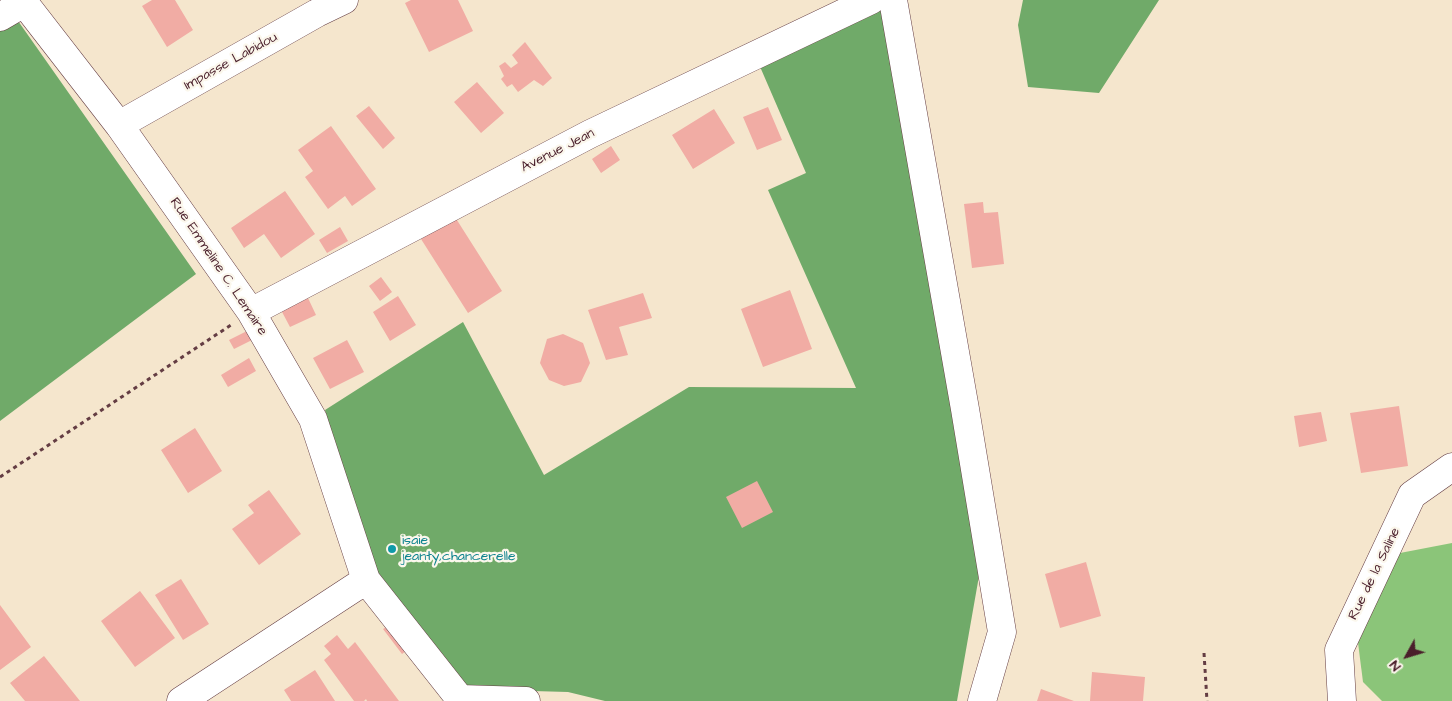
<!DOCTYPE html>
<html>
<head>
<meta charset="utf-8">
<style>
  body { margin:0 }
  #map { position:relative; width:1452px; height:701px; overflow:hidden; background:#f5e6cd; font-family:"Architects Daughter",sans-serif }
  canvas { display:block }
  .north { position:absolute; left:1382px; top:631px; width:50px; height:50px; -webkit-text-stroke:4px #fbf7ec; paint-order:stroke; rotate:231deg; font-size:14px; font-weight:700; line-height:20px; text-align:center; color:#4a1f2b }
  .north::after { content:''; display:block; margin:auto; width:18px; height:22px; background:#4a1f2b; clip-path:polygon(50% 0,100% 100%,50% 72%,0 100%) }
</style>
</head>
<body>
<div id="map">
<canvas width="1452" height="701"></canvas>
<div class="north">N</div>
</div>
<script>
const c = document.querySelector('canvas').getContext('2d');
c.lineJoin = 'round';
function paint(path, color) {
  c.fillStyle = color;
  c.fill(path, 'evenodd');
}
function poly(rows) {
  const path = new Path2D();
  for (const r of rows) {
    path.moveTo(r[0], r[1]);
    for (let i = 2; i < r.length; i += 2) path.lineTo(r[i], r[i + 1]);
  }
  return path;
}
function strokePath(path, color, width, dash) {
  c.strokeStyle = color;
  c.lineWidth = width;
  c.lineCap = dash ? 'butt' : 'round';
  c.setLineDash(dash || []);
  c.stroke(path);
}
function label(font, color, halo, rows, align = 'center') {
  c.font = font + ' "Architects Daughter",sans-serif';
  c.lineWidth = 4.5;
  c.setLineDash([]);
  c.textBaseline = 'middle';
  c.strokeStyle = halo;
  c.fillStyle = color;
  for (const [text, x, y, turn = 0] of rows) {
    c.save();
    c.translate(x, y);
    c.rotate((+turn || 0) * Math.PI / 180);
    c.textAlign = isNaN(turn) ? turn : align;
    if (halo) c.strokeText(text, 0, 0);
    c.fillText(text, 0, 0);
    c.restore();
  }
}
const green = poly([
  [1452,543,1452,701,1382,701,1363,682,1356,627,1400,553]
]);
const forest = poly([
  [1023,0,1159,0,1099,93,1028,87,1018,25],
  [4,1,196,274,0,421,0,3],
  [888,3,979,576,957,701,605,701,568,692,462,689,364,556,325,410,463,322,544,475,689,387,856,388,768,190,806,173,758,62]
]);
const building = poly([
  [152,0,175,0,193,30,167,47,142,6],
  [411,0,458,0,473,31,429,52,405,3],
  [525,42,552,78,543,86,534,80,518,92,512,84,507,87,501,79,504,76,499,66,505,62,511,68,518,63,512,55],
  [477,82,504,113,481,133,454,102],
  [369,106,395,138,383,149,356,116],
  [768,107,782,140,757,150,743,117],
  [714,109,735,143,693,169,672,135],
  [331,126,376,189,352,206,345,196,328,209,305,177,313,171,298,150],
  [611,146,620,160,601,173,592,159],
  [285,191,315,234,281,258,264,234,244,248,231,228],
  [983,202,984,213,998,212,1004,264,972,268,964,204],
  [455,217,502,291,468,313,421,239],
  [340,227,348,241,327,253,319,240],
  [381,277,392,292,380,301,369,286],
  [790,290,812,349,763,367,741,309],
  [643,293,652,318,619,327,628,355,606,360,588,310],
  [398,296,416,325,390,341,373,312],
  [308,298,316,315,290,327,281,310],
  [251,329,256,338,234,349,229,340],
  [563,334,583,343,590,363,581,382,564,386,549,380,540,363,547,339],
  [347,340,364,372,330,389,313,358],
  [249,358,256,371,228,387,221,375],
  [1399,406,1408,466,1361,473,1350,413],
  [1321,412,1327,441,1299,447,1294,416],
  [195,428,222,471,188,493,161,450],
  [757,481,773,512,742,528,726,497],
  [269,490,301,534,259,565,232,529,254,513,248,505],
  [1086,562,1101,616,1060,628,1045,574],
  [181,579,209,624,183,640,155,595],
  [140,591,175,638,135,667,101,621],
  [0,605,31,647,0,670],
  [391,624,410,648,402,654,383,629],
  [337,635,348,649,355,642,399,701,367,701,366,699,364,701,354,701,324,660,331,654,324,646],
  [44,656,80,701,25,701,10,683],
  [315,670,335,701,291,701,284,690],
  [1092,672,1145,677,1143,701,1090,701],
  [1041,689,1074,701,1037,701]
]);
const path = poly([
  [0,477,231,325],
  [1204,653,1207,701]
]);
const minor = poly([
  [22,0,119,125,251,312,313,419,366,580,181,701],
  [893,0,965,409,1002,632,982,701],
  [0,17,24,3],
  [119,125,317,13,344,0],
  [251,312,590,134,871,0],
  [366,580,460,699,526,701],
  [1342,701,1339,650,1412,495,1452,467]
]);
const markers = [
  [392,549,5,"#0f9aa8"]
];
const streetNames = [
  ["Impasse Labidou",231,62,-29],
  ["Avenue Jean",558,151,-27],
  ["Rue Emmeline C. Lemaire",218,267,56],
  ["Rue de la Saline",1375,574,-64]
];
const cultureNames = [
  ["isaie",402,541],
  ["jeanty,chancerelle",402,557]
];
paint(green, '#8bc579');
paint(forest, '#70aa69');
paint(building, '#f1aca4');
strokePath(minor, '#643d43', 29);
strokePath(path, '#643d43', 3, [4, 4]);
strokePath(minor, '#fff', 28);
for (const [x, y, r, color] of markers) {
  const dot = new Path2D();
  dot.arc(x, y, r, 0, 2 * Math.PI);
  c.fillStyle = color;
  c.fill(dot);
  strokePath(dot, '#fbf7ec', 2);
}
label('14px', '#4a1f2b', '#fbf7ec', streetNames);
label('14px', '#0d838f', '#fbf7ec', cultureNames, 'left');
</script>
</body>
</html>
